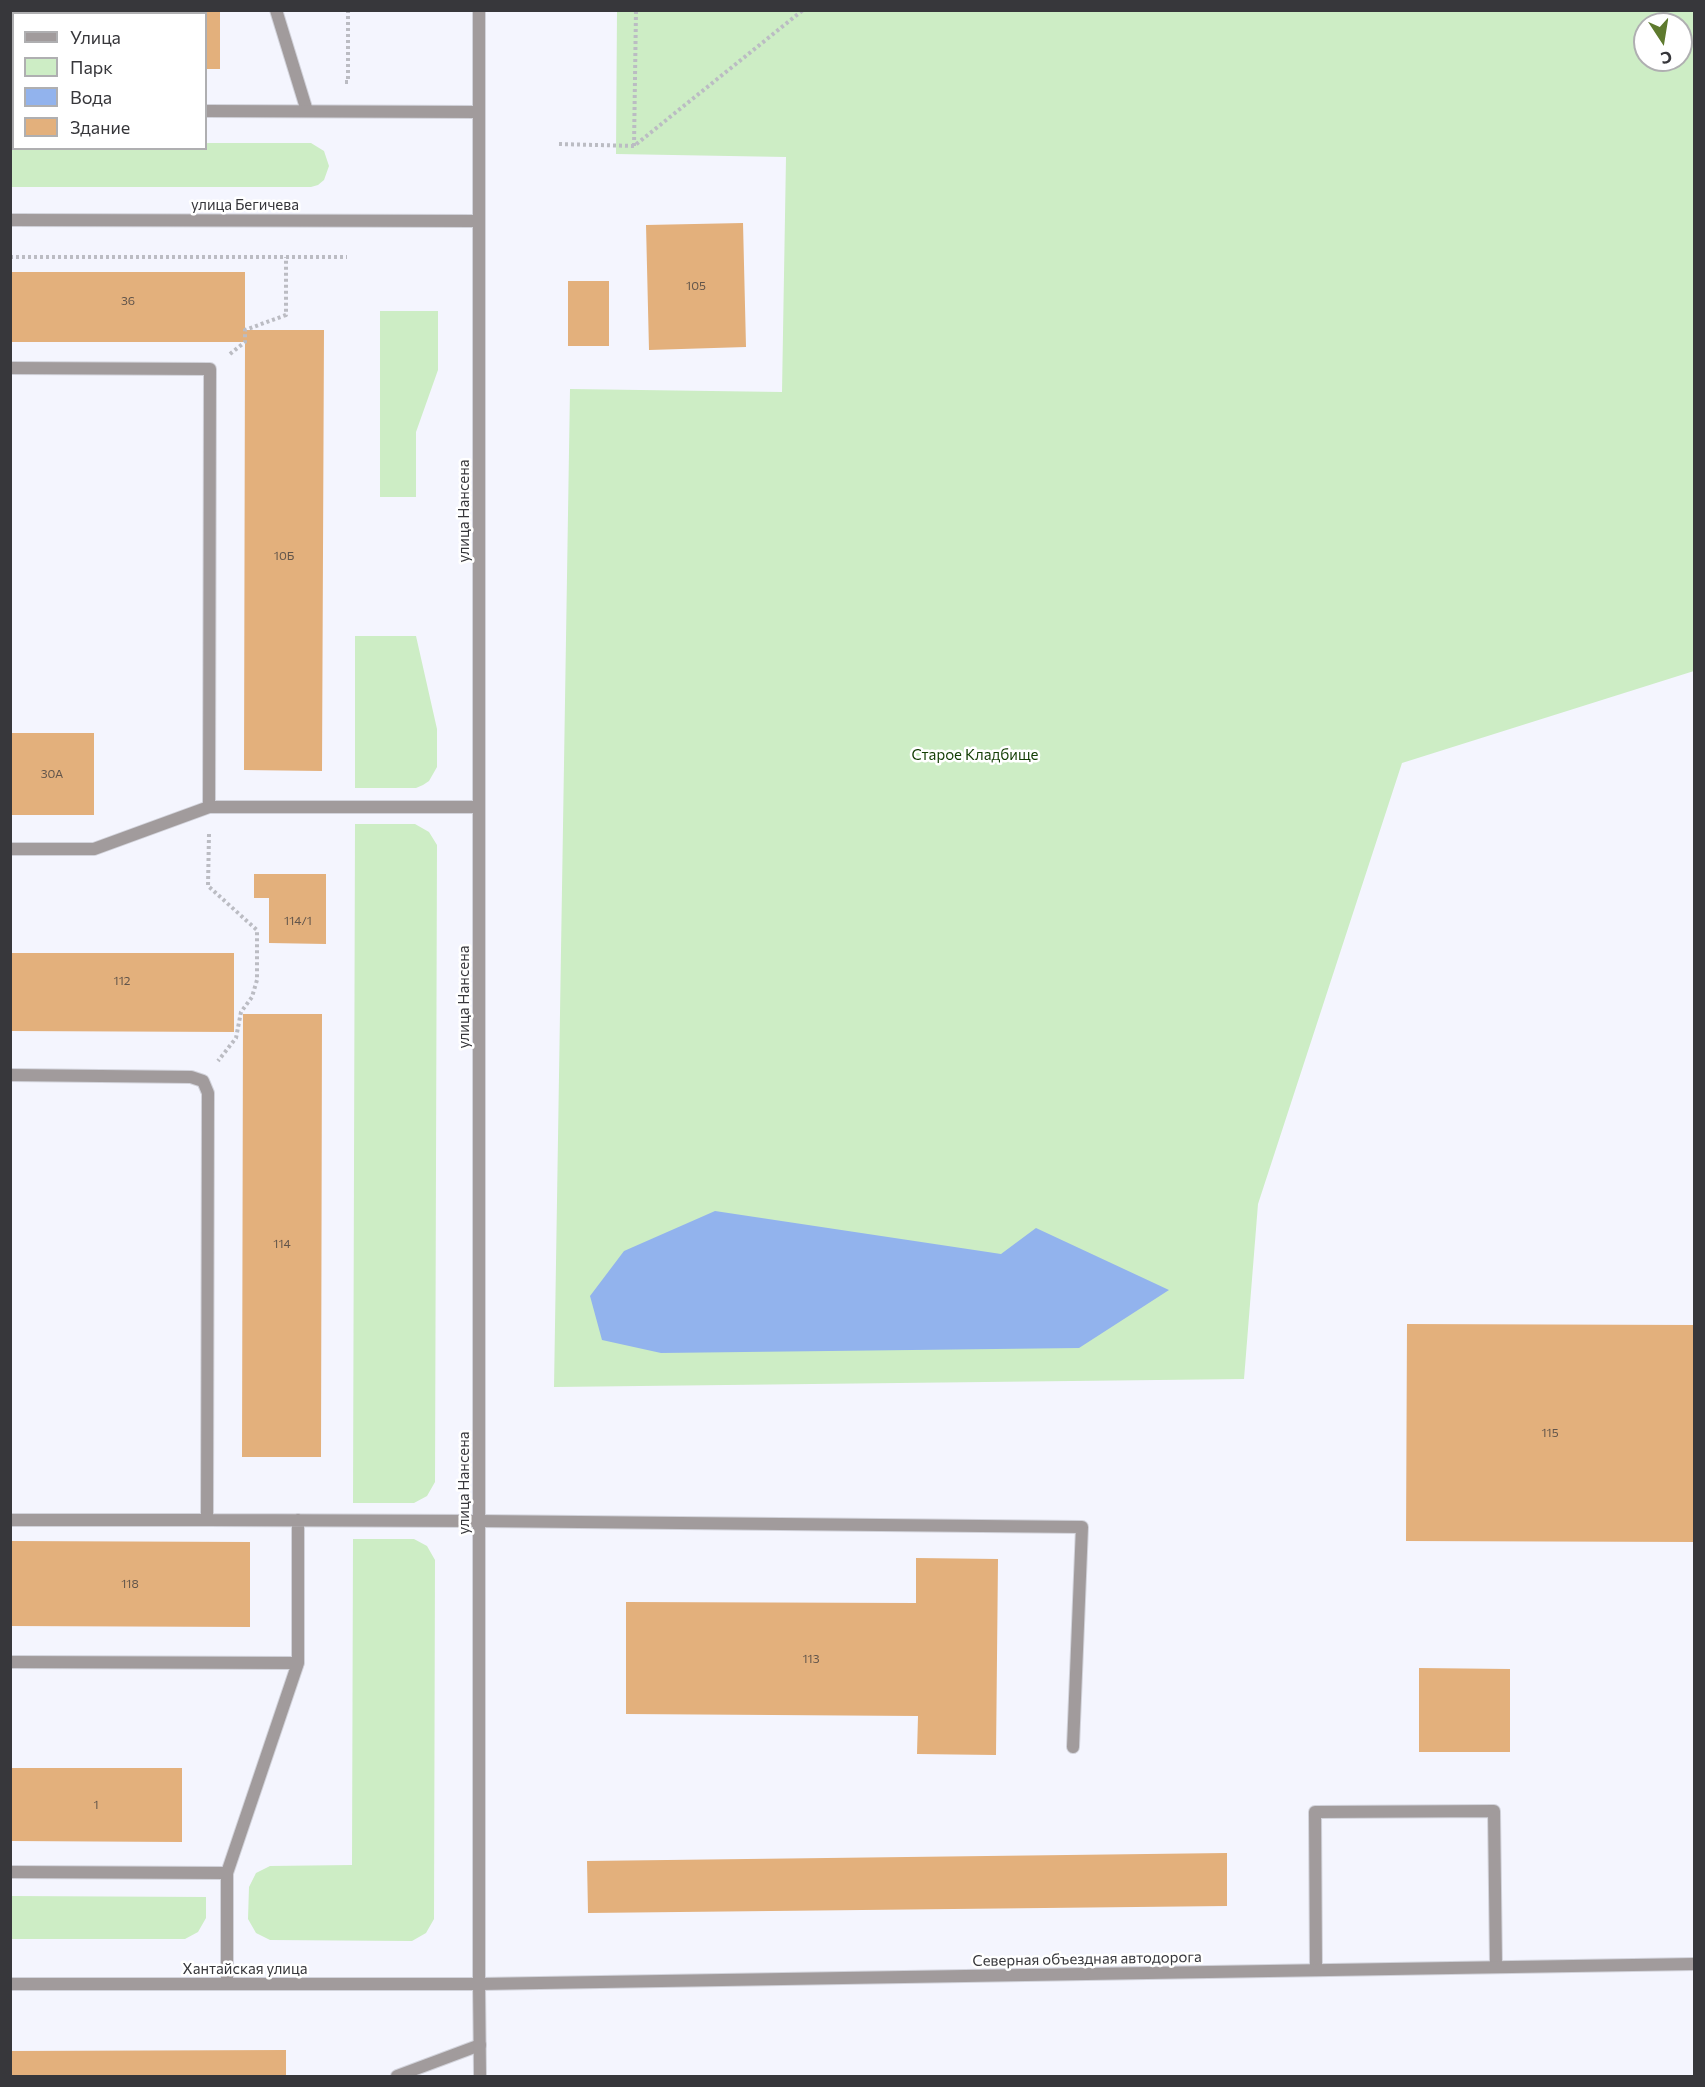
<!DOCTYPE html>
<html>
<head>
<meta charset="utf-8">
<style>
  body { margin:0 }
  #map { position:relative; width:1705px; height:2087px; overflow:hidden; background:#f4f5fe; font-family:Commissioner,sans-serif }
  canvas { display:block }
  .frame { position:absolute; inset:0; border:12px solid #37373b; pointer-events:none }
  .legend { position:absolute; left:12px; top:12px; width:195px; height:138px; box-sizing:border-box; background:#fff; border:2px solid #afafb1; margin:0; padding:8px 10px; list-style:none; font-size:18px; color:#37373b }
  .legend li { display:flex; align-items:center; gap:12px; height:30px }
  .legend b { width:30px; border:2px solid #afafb1 }
  .north { position:absolute; left:1633px; top:12px; width:60px; height:60px; box-sizing:border-box; background:#fff; border:2px solid #afafb1; border-radius:50%; rotate:168deg; font-size:16px; font-weight:700; line-height:24px; text-align:center; color:#37373b }
  .north::after { content:''; display:block; margin:auto; width:21px; height:27px; background:#5e7a2e; clip-path:polygon(50% 0,100% 100%,50% 72%,0 100%) }
</style>
</head>
<body>
<div id="map">
<canvas width="1705" height="2087"></canvas>
<div class="frame"></div>
<ul class="legend">
<li><b style="height:8px;background:#a19b9c"></b>Улица</li>
<li><b style="height:16px;background:#cdedc5"></b>Парк</li>
<li><b style="height:16px;background:#92b3ed"></b>Вода</li>
<li><b style="height:16px;background:#e3b07c"></b>Здание</li>
</ul>
<div class="north">С</div>
</div>
<script>
const c = document.querySelector('canvas').getContext('2d');
c.lineJoin = 'round';
function paint(path, color) {
  c.fillStyle = color;
  c.fill(path, 'evenodd');
}
function poly(rows) {
  const path = new Path2D();
  for (const r of rows) {
    path.moveTo(r[0], r[1]);
    for (let i = 2; i < r.length; i += 2) path.lineTo(r[i], r[i + 1]);
  }
  return path;
}
function strokePath(path, color, width, dash) {
  c.strokeStyle = color;
  c.lineWidth = width;
  c.lineCap = dash ? 'butt' : 'round';
  c.setLineDash(dash || []);
  c.stroke(path);
}
function label(font, color, halo, rows, align = 'center') {
  c.font = font + ' Commissioner,sans-serif';
  c.lineWidth = 5;
  c.setLineDash([]);
  c.textBaseline = 'middle';
  c.strokeStyle = halo;
  c.fillStyle = color;
  for (const [text, x, y, turn = 0] of rows) {
    c.save();
    c.translate(x, y);
    c.rotate((+turn || 0) * Math.PI / 180);
    c.textAlign = isNaN(turn) ? turn : align;
    if (halo) c.strokeText(text, 0, 0);
    c.fillText(text, 0, 0);
    c.restore();
  }
}
const green = poly([
  [617,11,1694,11,1694,671,1402,763,1258,1204,1244,1379,554,1387,570,389,782,392,786,157,616,154],
  [1645,24,1681,24,1681,60,1645,60],
  [11,142,13,142,14,148,206,148,206,143,311,143,324,151,329,166,324,180,318,185,311,187,11,187],
  [380,311,438,311,438,370,416,432,416,497,380,497],
  [355,636,416,636,437,729,437,767,429,781,423,785,416,788,355,788],
  [355,824,415,824,429,832,437,845,435,1482,427,1496,414,1503,353,1503],
  [353,1539,414,1539,427,1546,435,1560,434,1919,426,1933,412,1941,270,1940,256,1933,248,1919,249,1887,256,1873,270,1866,352,1865],
  [11,1896,206,1897,206,1918,198,1932,185,1939,11,1939]
]);
const water = poly([
  [715,1211,1001,1254,1036,1228,1169,1290,1079,1348,661,1353,602,1340,590,1296,624,1251]
]);
const building = poly([
  [10,10,220,10,220,69,206,69,206,14,14,14,14,70,10,70],
  [743,223,746,347,649,350,646,225],
  [10,272,245,272,245,330,324,330,322,771,244,770,245,342,10,342],
  [568,281,609,281,609,346,568,346],
  [10,733,94,733,94,815,10,815],
  [254,874,326,874,326,944,269,943,269,898,254,898],
  [10,953,234,953,234,1032,10,1031],
  [243,1014,322,1014,321,1457,242,1457],
  [1407,1324,1694,1325,1694,1542,1406,1541],
  [10,1541,250,1542,250,1627,10,1626],
  [916,1558,998,1559,996,1755,917,1754,918,1716,626,1714,626,1602,916,1603],
  [1419,1668,1510,1669,1510,1752,1419,1752],
  [10,1768,182,1768,182,1842,10,1841],
  [1227,1853,1227,1906,588,1913,587,1861],
  [286,2050,286,2076,10,2076,10,2051]
]);
const path = poly([
  [10,80,14,80],
  [345,82,348,82,348,10],
  [559,144,634,146,803,10],
  [634,146,636,10],
  [10,257,347,257],
  [230,354,245,342,245,330,286,315,286,257],
  [209,834,208,886,257,930,257,980,252,997,241,1012,236,1038,218,1061]
]);
const service = poly([
  [276,10,307,111],
  [10,368,210,369,209,807],
  [10,849,94,849,209,807,479,807],
  [10,1075,191,1077,203,1081,208,1093,207,1520,479,1521,1082,1527,1073,1747],
  [10,1520,207,1520],
  [10,1662,298,1663],
  [10,1872,227,1873,298,1663,298,1520],
  [1316,1970,1315,1812,1494,1811,1496,1966],
  [227,1984,227,1873],
  [397,2076,480,2045]
]);
const minor = poly([
  [479,1984,480,2076]
]);
const tertiary = poly([
  [479,10,479,1984],
  [10,111,14,111],
  [206,111,479,112],
  [10,220,479,221],
  [10,1984,479,1984,1694,1964]
]);
const numberNames = [
  ["105",696,286],
  ["36",128,301],
  ["10Б",284,556],
  ["30А",52,774],
  ["114/1",298,921],
  ["112",122,981],
  ["114",282,1244],
  ["115",1550,1433],
  ["118",130,1584],
  ["113",811,1659],
  ["1",96,1805]
];
const streetNames = [
  ["улица Бегичева",245,205],
  ["улица Нансена",464,511,-90],
  ["улица Нансена",464,997,-90],
  ["улица Нансена",464,1483,-90],
  ["Северная объездная автодорога",1087,1959,-1],
  ["Хантайская улица",245,1969]
];
const parkNames = [
  ["Старое Кладбище",975,755]
];
paint(green, '#cdedc5');
paint(water, '#92b3ed');
paint(building, '#e3b07c');
strokePath(service, '#d2d3db', 14);
strokePath(minor, '#d2d3db', 14);
strokePath(tertiary, '#d2d3db', 14);
strokePath(path, '#bbbcc3', 4, [3, 3]);
strokePath(service, '#a19b9c', 12);
strokePath(minor, '#a19b9c', 12);
strokePath(tertiary, '#a19b9c', 12);
label('12px', '#62554b', null, numberNames);
label('15px', '#37373b', '#fff', streetNames);
label('15px', '#123d03', '#fff', parkNames);
</script>
</body>
</html>
